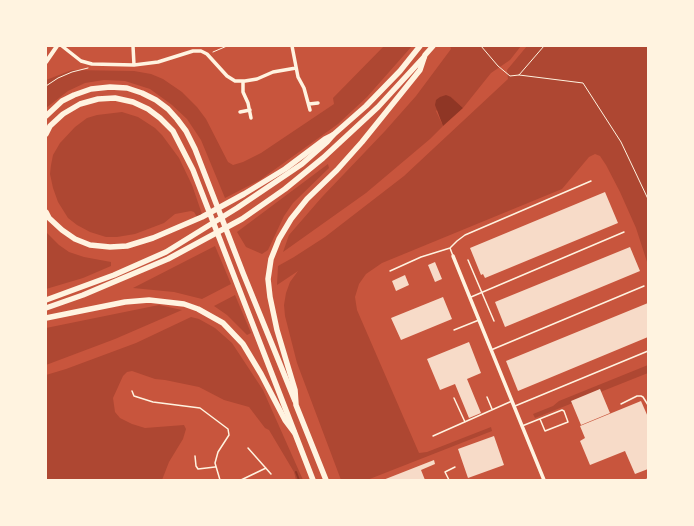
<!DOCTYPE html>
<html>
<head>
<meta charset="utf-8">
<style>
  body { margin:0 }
  #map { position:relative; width:694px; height:526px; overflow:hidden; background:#c8553d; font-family:"Varela Round",sans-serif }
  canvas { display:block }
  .frame { position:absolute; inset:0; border:47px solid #fff3e0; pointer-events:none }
</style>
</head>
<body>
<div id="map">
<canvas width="694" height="526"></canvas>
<div class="frame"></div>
</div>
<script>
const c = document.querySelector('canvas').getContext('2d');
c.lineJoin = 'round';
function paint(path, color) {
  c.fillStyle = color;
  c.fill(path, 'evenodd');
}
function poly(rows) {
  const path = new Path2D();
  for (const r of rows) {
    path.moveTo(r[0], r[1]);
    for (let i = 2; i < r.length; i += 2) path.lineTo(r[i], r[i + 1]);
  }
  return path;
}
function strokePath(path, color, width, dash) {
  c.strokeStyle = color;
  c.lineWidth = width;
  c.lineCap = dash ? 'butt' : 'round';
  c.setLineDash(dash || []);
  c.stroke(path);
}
const green = poly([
  [384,46,412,46,367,97,338,124,260,180,225,198,201,140,187,119,172,105,150,89,125,81,104,80,85,83,68,91,46,108,46,80,72,70,134,71,151,74,163,79,182,92,197,107,206,119,228,162,233,165,243,162,261,153,334,104,333,98],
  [450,46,521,46,510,60,491,73,463,108,451,97,436,111,443,126,430,139,366,193,283,252,289,235,322,197,385,131,416,96,451,49],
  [527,46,648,46,648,265,636,228,620,192,606,165,600,156,595,154,589,157,562,189,382,263,366,274,359,284,355,297,357,310,419,453,427,452,491,427,492,431,367,480,341,480,297,363,285,316,284,305,286,293,290,282,298,271,277,285,278,266,294,257,325,237,404,176,508,79,507,70],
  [122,112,138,117,155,128,162,135,179,158,192,185,202,214,197,217,194,212,191,211,175,214,164,223,135,234,117,237,106,237,90,232,77,225,68,218,58,202,53,188,50,174,51,165,53,155,60,143,75,127,87,118,97,115],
  [328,164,329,168,293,203,284,216,268,250,262,254,246,247,237,232],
  [46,232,59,245,69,252,84,257,111,262,111,266,83,278,46,289],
  [215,246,231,284,202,299,174,292,133,288],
  [235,295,251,333,247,335,227,315,214,306],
  [159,305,182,310,115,339,46,365,46,328],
  [191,317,199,319,215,328,232,343,263,390,303,480,296,480,294,472,269,430,265,428,249,407,224,400,199,387,165,380,155,379,132,371,127,372,123,376,113,398,115,412,120,418,132,424,145,428,184,425,186,429,183,439,169,462,162,480,46,480,46,375,66,369,136,343],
  [648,365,648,373,535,418,533,414,553,406,559,401]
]);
const water = poly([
  [446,95,451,97,463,108,443,126,435,105,436,100,440,97]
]);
const stream = poly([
  [296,472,299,480]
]);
const building = poly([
  [605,192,618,223,485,278,483,274,481,275,470,248],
  [630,247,640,271,505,327,495,302],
  [435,262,442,279,435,282,428,265],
  [405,275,409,285,396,291,392,281],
  [443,297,452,319,401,340,391,318],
  [648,303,648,337,518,391,506,361],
  [469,342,481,373,467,379,481,413,469,418,455,384,440,390,427,359],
  [600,389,610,413,581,425,571,401],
  [641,401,648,417,648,469,635,474,625,451,590,465,580,441,585,438,580,426],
  [494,436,504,465,468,478,458,449],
  [434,460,435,464,421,470,425,480,383,480]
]);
const path = poly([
  [481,46,498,66,510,76,519,75,544,46],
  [213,52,227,46],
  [519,75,583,83,621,142,648,199],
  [46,86,58,78,72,72,88,68]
]);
const service = poly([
  [453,256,450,248,457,241,465,235,591,181],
  [468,260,494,321],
  [390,271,421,257,450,248],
  [471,297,624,232],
  [454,330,479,320],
  [491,350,644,286],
  [132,391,134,396,153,402,200,408,228,429,229,435,218,452,215,463,220,480],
  [487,397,492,409],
  [454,398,465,422],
  [621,404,637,396,641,396,643,397,648,405],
  [515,406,648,351],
  [522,426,562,410,564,411,568,422,545,431,540,419],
  [433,436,512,401],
  [248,448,271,474],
  [195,456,196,466,198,469,215,467],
  [241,480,266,468],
  [449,480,445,472,455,467],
  [645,480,648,479]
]);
const minor = poly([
  [62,46,81,61,92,64,134,65,158,62,193,51,201,51,207,54,227,76,235,81,245,81,257,79,273,72,296,68],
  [133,46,134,65],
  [292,46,298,77,304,88,310,110],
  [243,81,243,92,248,103,251,118],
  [309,104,318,103],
  [240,112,250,110],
  [453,256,544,480]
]);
const tertiary = poly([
  [46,62,57,46]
]);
const primary = poly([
  [46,116,62,101,74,95,91,89,110,87,127,88,142,93,156,100,168,109,177,119,186,131,195,149,243,273,295,401],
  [46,300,114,275,166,252,237,208,302,164,327,142,333,135],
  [46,308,83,295,168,259,242,219,285,189,323,158,378,107,424,57],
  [46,318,125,302,149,300,184,304,198,309,223,323,243,344,261,374,285,420,294,432]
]);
const trunk = poly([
  [46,134,50,126,63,114,80,104,98,99,115,98,133,102,148,109,160,118,173,131,193,170,313,480],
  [46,212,49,218,62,230,75,239,90,245,110,247,127,246,153,238,202,217,244,194,285,169,325,139,333,135,366,106,400,71,420,46],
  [326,480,296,405,295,390,277,330,270,297,268,279,271,259,279,239,291,219,307,199,337,170,362,142,420,70,425,55,433,46]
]);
paint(green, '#ae4732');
paint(water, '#8f3625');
strokePath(stream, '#8f3625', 2);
paint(building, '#f7dbc8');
strokePath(path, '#fff3e0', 1);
strokePath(service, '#fff3e0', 1.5);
strokePath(minor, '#fff3e0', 3.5);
strokePath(tertiary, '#fff3e0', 4);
strokePath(primary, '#fff3e0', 5.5);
strokePath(trunk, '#fff3e0', 5.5);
</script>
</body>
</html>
